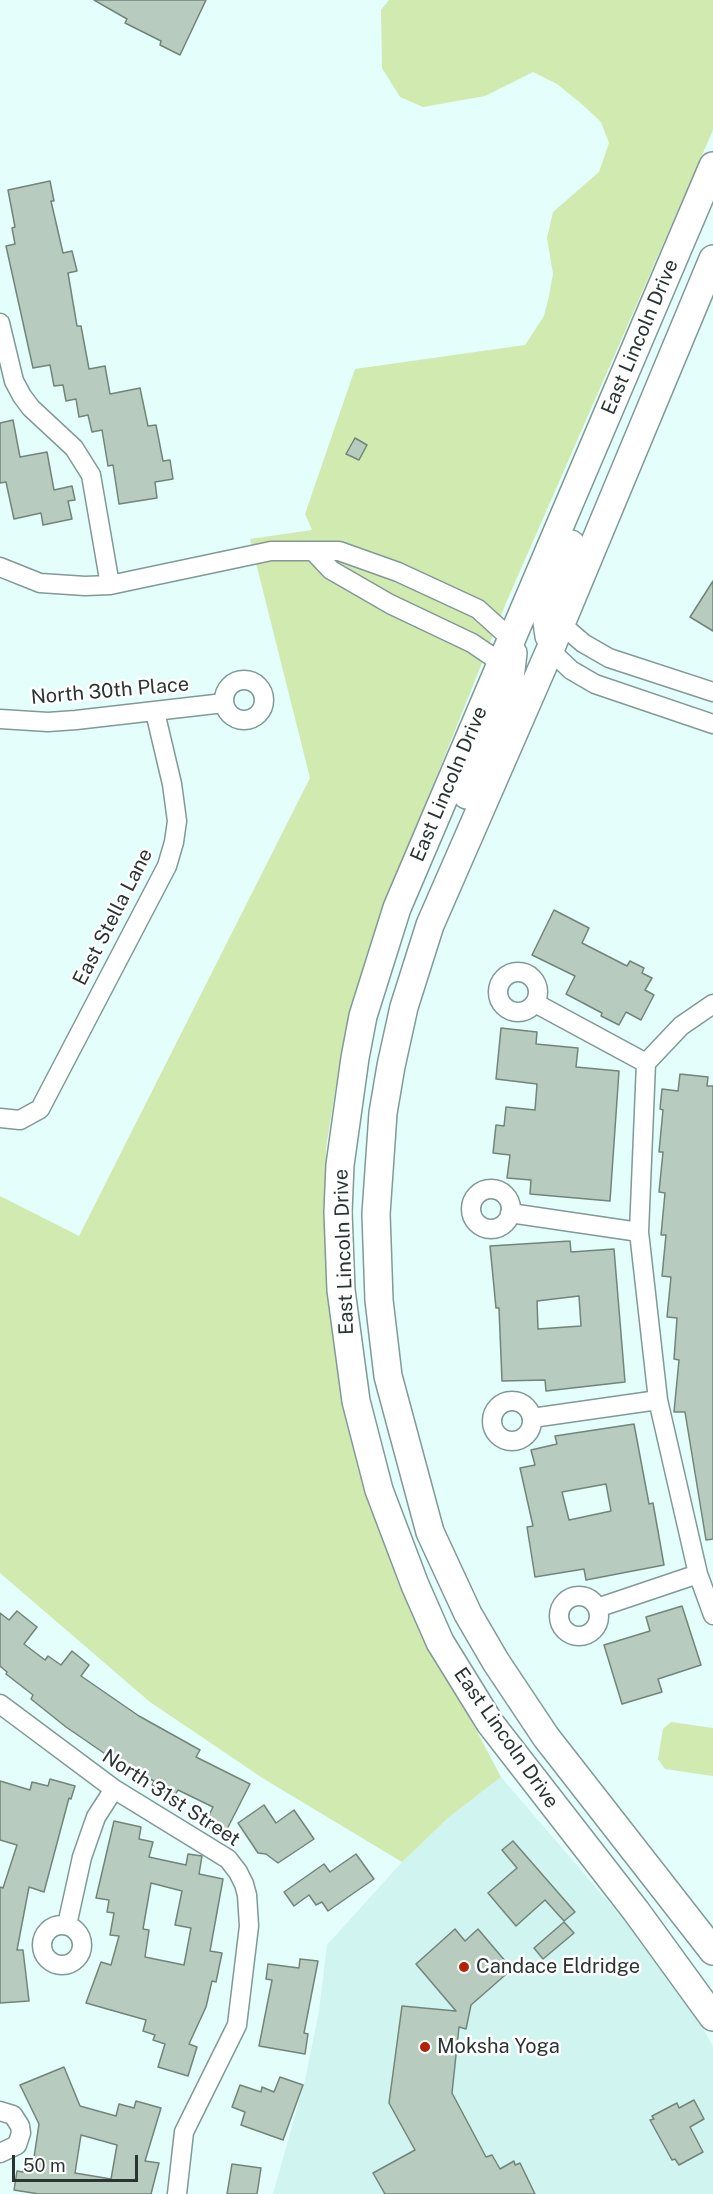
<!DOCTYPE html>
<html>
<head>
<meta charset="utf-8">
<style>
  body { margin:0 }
  #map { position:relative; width:713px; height:2194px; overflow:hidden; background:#e3fefb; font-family:"Public Sans",sans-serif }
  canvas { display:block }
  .scale { position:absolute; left:12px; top:2155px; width:126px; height:27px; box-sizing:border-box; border:3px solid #293433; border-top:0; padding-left:8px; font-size:18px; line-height:21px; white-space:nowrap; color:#293433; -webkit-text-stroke:4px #fff; paint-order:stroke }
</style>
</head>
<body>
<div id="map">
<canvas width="713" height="2194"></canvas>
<div class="scale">50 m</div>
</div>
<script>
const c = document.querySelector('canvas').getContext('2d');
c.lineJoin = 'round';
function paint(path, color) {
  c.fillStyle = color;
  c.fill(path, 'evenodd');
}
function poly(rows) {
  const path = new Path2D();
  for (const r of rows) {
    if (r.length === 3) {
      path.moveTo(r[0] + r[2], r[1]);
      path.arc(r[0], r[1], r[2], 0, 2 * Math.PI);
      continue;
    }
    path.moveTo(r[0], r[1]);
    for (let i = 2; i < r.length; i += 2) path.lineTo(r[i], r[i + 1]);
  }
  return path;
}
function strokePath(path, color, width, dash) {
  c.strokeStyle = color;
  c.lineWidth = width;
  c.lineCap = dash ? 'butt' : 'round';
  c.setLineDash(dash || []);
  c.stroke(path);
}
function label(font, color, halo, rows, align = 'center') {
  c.font = font + ' "Public Sans",sans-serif';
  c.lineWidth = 5;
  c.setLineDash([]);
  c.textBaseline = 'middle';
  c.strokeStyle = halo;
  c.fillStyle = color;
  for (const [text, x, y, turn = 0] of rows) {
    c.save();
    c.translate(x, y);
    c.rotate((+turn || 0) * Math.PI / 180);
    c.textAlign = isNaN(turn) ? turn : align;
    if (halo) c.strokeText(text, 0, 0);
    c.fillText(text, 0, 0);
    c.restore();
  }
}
const built = poly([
  [501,1777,654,1955,696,2015,713,2047,713,2194,273,2194,305,2080,319,2011,327,1945,402,1862,448,1818]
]);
const green = poly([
  [389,0,713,0,713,130,506,603,385,905,355,1003,338,1073,326,1148,327,1266,341,1392,369,1497,398,1583,501,1777,448,1818,402,1862,264,1779,150,1702,0,1573,0,1196,79,1236,310,778,250,539,312,530,305,514,355,369,525,345,544,316,549,296,553,274,547,238,553,212,599,172,609,143,601,122,583,105,557,84,533,72,485,96,423,107,400,97,382,68,381,10],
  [671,1722,713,1728,713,1776,665,1769,658,1759,663,1729]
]);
const building = poly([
  [94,0,206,0,180,55,160,45,161,41,125,23,127,19,94,0],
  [50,181,54,201,51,201,63,253,72,251,77,271,68,273,77,326,81,326,89,369,105,366,110,394,140,388,148,426,156,425,163,461,170,460,173,479,155,482,157,498,119,504,113,465,108,466,102,430,92,432,88,415,79,417,76,399,66,401,63,385,54,386,50,365,33,368,6,246,15,244,12,228,15,227,8,190,50,181],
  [13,420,20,457,47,452,54,490,72,486,75,500,68,501,72,519,43,525,41,513,14,519,6,482,0,483,0,423,13,420],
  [355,438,367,445,359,460,346,454,355,438],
  [713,581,713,631,690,617,713,581],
  [554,910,589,928,582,943,627,966,630,961,644,968,642,973,652,978,645,990,654,995,641,1020,626,1012,619,1025,601,1016,602,1013,566,994,575,976,532,955,554,910],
  [501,1028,537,1032,536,1044,578,1048,576,1067,619,1071,610,1201,530,1194,531,1180,507,1178,510,1155,493,1153,496,1125,504,1126,506,1107,535,1110,537,1084,496,1079,501,1028],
  [680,1074,708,1077,707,1086,713,1086,713,1539,706,1540,685,1412,674,1412,679,1360,674,1359,677,1318,667,1317,671,1277,662,1276,666,1235,661,1235,665,1193,659,1192,663,1152,659,1152,663,1110,660,1109,662,1089,678,1091,680,1074],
  [570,1241,571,1252,614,1249,625,1382,546,1391,545,1380,502,1381,499,1308,496,1308,490,1246,570,1241],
  [579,1296,581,1326,538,1329,537,1301,579,1296],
  [634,1424,649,1504,653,1503,664,1565,586,1580,584,1569,535,1577,527,1527,533,1526,520,1468,535,1465,531,1450,557,1444,555,1436,634,1424],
  [606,1484,611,1511,569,1520,562,1492,606,1484],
  [682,1606,701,1665,658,1679,662,1692,622,1704,604,1645,650,1631,646,1617,682,1606],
  [17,1611,37,1627,24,1644,45,1660,48,1656,61,1665,72,1651,89,1665,81,1676,139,1716,200,1750,196,1757,250,1784,224,1835,204,1825,213,1807,178,1790,174,1797,152,1785,154,1781,114,1760,66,1727,31,1699,33,1695,6,1674,7,1672,0,1666,0,1613,9,1620,17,1611],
  [50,1779,75,1786,71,1799,69,1798,44,1892,29,1887,17,1950,23,1950,29,2001,0,2003,0,1887,3,1888,17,1845,0,1840,0,1781,30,1790,32,1782,48,1786,50,1779],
  [264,1805,276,1823,294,1810,314,1839,278,1863,266,1854,258,1853,238,1823,264,1805],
  [114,1821,141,1827,139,1839,153,1842,149,1857,186,1865,188,1854,202,1856,199,1874,223,1879,210,1951,222,1953,216,1982,212,1981,206,2007,189,2044,197,2047,188,2076,158,2067,165,2044,153,2040,155,2035,143,2031,146,2020,86,2003,101,1962,111,1965,119,1936,110,1935,114,1913,107,1912,109,1900,96,1898,114,1821],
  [151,1883,182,1891,175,1925,191,1928,184,1965,145,1957,149,1930,143,1929,151,1883],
  [513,1841,575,1912,564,1921,545,1900,516,1926,488,1893,517,1868,502,1850,513,1841],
  [356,1854,374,1879,328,1911,322,1902,316,1905,309,1895,294,1906,284,1892,324,1864,330,1872,356,1854],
  [564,1922,574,1933,543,1959,534,1948,564,1922],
  [455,1929,465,1941,478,1929,512,1969,471,2005,466,2029,459,2027,452,2093,486,2157,492,2155,500,2169,514,2161,515,2165,520,2163,535,2194,385,2194,373,2173,415,2150,389,2103,402,2006,456,2011,416,1964,455,1929],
  [300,1959,318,1961,304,2033,308,2034,305,2054,259,2046,272,1980,266,1979,268,1964,299,1968,300,1959],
  [64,2067,80,2106,116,2116,119,2104,134,2108,136,2101,161,2108,145,2161,159,2163,151,2194,39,2194,14,2190,17,2171,23,2172,25,2162,33,2164,39,2124,20,2085,64,2067],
  [81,2135,117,2145,111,2179,75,2173,81,2135],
  [280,2077,303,2085,283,2140,241,2125,245,2112,232,2107,240,2085,261,2092,262,2087,274,2092,280,2077],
  [694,2100,704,2119,690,2127,703,2152,679,2165,675,2159,672,2160,650,2120,654,2119,652,2116,677,2103,679,2108,694,2100],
  [232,2164,261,2168,257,2194,227,2194,232,2164]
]);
const minor = poly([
  [0,323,14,381,22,396,31,408,74,448,91,475,110,585],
  [314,552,331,570,390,604,472,643,500,662],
  [0,567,40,583,85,586,110,585,271,551,339,551,398,572,478,609,510,638],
  [560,623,583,643,609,658,713,692],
  [550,650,571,670,595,684,713,724],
  [244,700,20],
  [0,719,48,722,76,720,224,703],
  [518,992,20],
  [535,1003,646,1063],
  [713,1004,681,1026,646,1063,639,1232,658,1400,698,1574,713,1615],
  [0,1118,20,1120,40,1109,167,866,174,842,177,821,172,784,155,712],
  [491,1209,20],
  [510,1213,639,1232],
  [512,1421,20],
  [532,1418,658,1400],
  [579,1616,20],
  [597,1608,698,1574],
  [0,1704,114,1789,228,1859,238,1872,244,1884,247,1895,249,1926,237,2025,184,2132,177,2194],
  [62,1945,20],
  [67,1925,82,1857,96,1817,114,1789],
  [0,2111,13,2115,20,2126,21,2133,17,2145,0,2153]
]);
const secondary = poly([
  [713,166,397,908,363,1016,355,1058,340,1165,338,1212,341,1290,356,1401,379,1490,415,1585,440,1642,490,1723,636,1911,713,2017],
  [713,259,550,650,430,925,404,1007,391,1066,383,1113,376,1214,379,1300,388,1376,430,1532,468,1614,496,1662,546,1737,713,1951],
  [549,636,547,622,550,595,571,544],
  [467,795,508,695,513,653]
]);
const markers = [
  [464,1967,6,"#b12408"],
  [425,2047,6,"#b12408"]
];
const streetNames = [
  ["East Lincoln Drive",640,337,-67],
  ["North 30th Place",110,691,-5],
  ["East Lincoln Drive",449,784,-67],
  ["East Stella Lane",113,917,-63],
  ["East Lincoln Drive",344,1252,-92],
  ["East Lincoln Drive",506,1738,55],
  ["North 31st Street",171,1798,33]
];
const poiNames = [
  ["Candace Eldridge",476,1967],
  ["Moksha Yoga",437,2047]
];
paint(built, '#d0f4f0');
paint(green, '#d1eab0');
paint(building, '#b7cbbf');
strokePath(building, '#728579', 1.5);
strokePath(minor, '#819997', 21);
strokePath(secondary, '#819997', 30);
strokePath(minor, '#fff', 18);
strokePath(secondary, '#fff', 27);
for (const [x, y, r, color] of markers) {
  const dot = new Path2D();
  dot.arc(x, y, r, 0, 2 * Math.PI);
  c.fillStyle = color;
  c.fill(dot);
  strokePath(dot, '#fff', 2);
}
label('20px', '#293433', '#fff', streetNames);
label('20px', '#293433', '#fff', poiNames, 'left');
</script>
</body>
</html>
